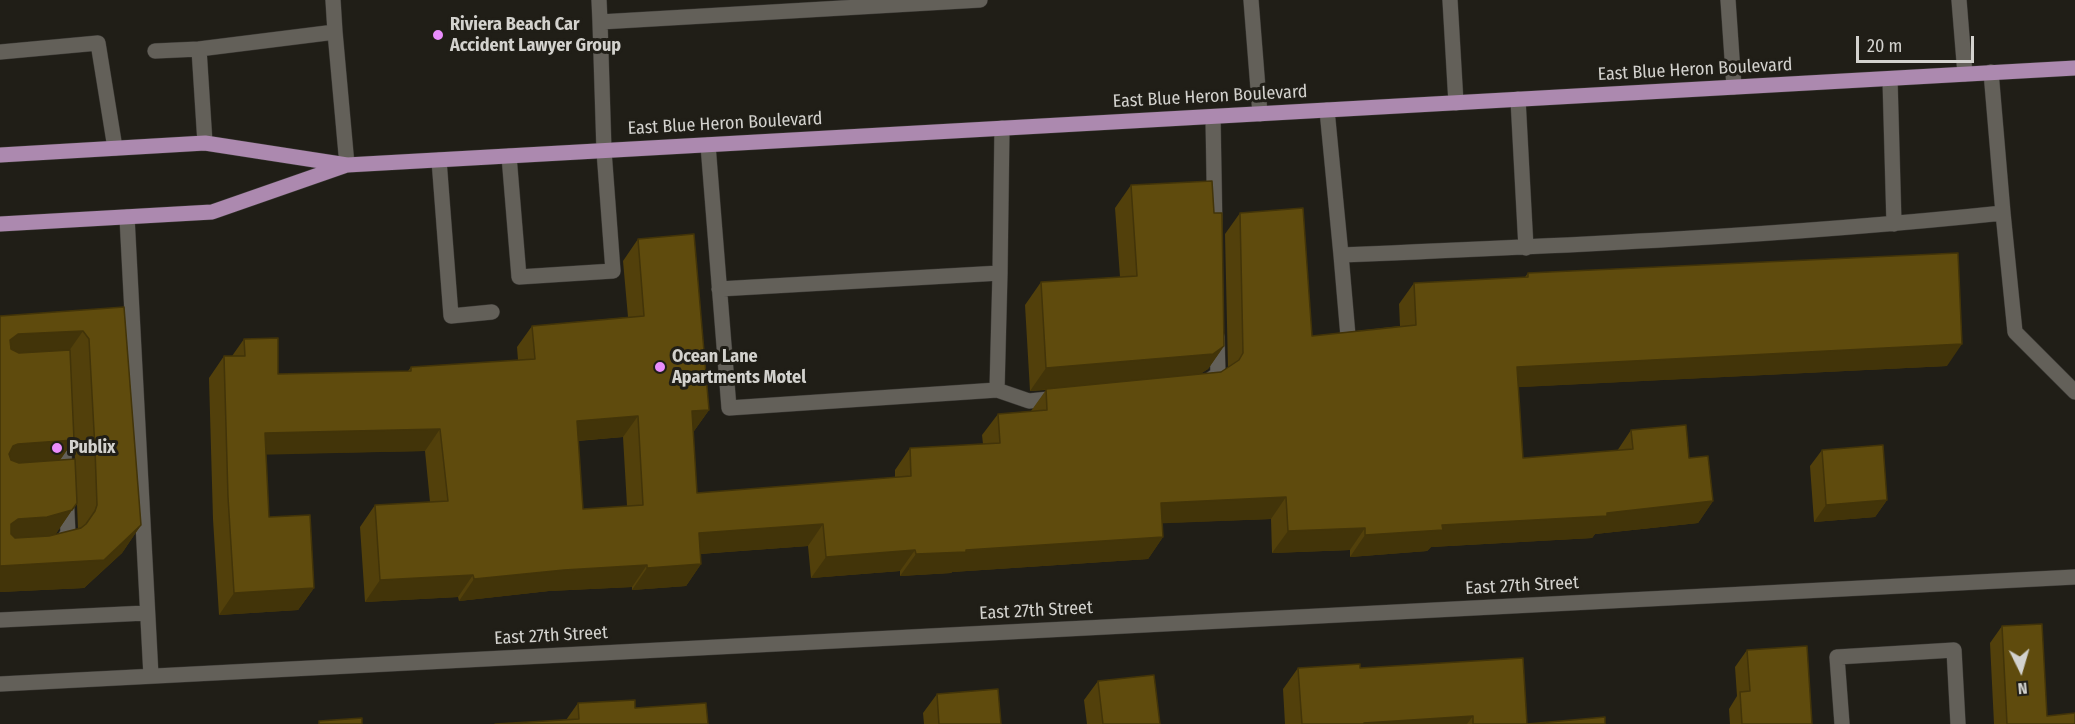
<!DOCTYPE html>
<html>
<head>
<meta charset="utf-8">
<style>
	body { margin:0 }
	#map { position:relative; width:2075px; height:724px; overflow:hidden; background:#201e17; font-family:"Fira Sans Condensed",sans-serif }
	canvas { display:block }
	.north { position:absolute; left:1991px; top:640px; width:60px; height:60px; -webkit-text-stroke:4px #201e17; paint-order:stroke; rotate:175deg; font-size:16px; font-weight:700; line-height:24px; text-align:center; color:#d3d2ce }
	.north::after { content:''; display:block; margin:auto; width:21px; height:27px; background:#d3d2ce; clip-path:polygon(50% 0,100% 100%,50% 72%,0 100%) }
	.scale { position:absolute; left:1856px; top:36px; width:118px; height:27px; box-sizing:border-box; border:3px solid #d3d2ce; border-top:0; padding-left:8px; font-size:18px; line-height:21px; white-space:nowrap; color:#d3d2ce; -webkit-text-stroke:4px #201e17; paint-order:stroke }
</style>
</head>
<body>
<div id="map">
<canvas width="2075" height="724"></canvas>
<div class="north">N</div>
<div class="scale">20 m</div>
</div>
<script>
const ctx = document.querySelector('canvas').getContext('2d');
ctx.lineJoin = 'round';
function stroke(path, color, width, dash) {
  ctx.strokeStyle = color;
  ctx.lineWidth = width;
  ctx.lineCap = dash ? 'butt' : 'round';
  ctx.setLineDash(dash || []);
  ctx.stroke(path);
}
function fillPath(path, color) {
  ctx.fillStyle = color;
  ctx.fill(path, 'evenodd');
}
function drawText(font, color, halo, rows, align = 'center') {
  ctx.font = font + ' "Fira Sans Condensed",sans-serif';
  ctx.lineWidth = 6;
  ctx.setLineDash([]);
  ctx.textBaseline = 'middle';
  ctx.strokeStyle = halo;
  ctx.fillStyle = color;
  for (const [text, x, y, turn = 0] of rows) {
    ctx.save();
    ctx.translate(x, y);
    ctx.rotate((+turn || 0) * Math.PI / 180);
    ctx.textAlign = isNaN(turn) ? turn : align;
    if (halo) ctx.strokeText(text, 0, 0);
    ctx.fillText(text, 0, 0);
    ctx.restore();
  }
}
const minor = new Path2D(`
	M 333,0 L 335,32
	M 599,0 L 600,22
	M 1251,0 L 1260,114
	M 1450,0 L 1456,103
	M 1728,0 L 1734,87
	M 1959,0 L 1965,74
	M 155,51 L 199,49
	M 0,52 L 98,43 L 115,148
	M 1991,72 L 2003,213
	M 1890,79 L 1894,224
	M 1518,99 L 1526,248
	M 1327,110 L 1341,255 C 1562,246 1783,236 2003,213 L 2015,332 L 2075,392
	M 1213,117 L 1215,232
	M 205,143 L 199,49 L 335,32 L 347,165
	M 708,145 L 729,408 L 997,390 L 1000,273 L 719,289
	M 509,156 L 519,277 L 613,271 L 604,151 L 600,22 L 980,0
	M 439,160 L 451,316 L 492,312
	M 127,217 L 151,676
	M 1341,255 L 1348,336
	M 1000,273 L 1002,128
	M 1204,384 L 1218,374 L 1217,337
	M 997,390 L 1029,401 L 1059,398
	M 59,546 L 68,533 L 63,433
	M 0,620 L 146,613
	M 0,684 L 2075,577
	M 1842,724 L 1837,657 L 1954,650 L 1958,724`);
const major = new Path2D(`
	M 0,155 L 205,143 L 347,165 L 2075,68
	M 0,224 L 212,212 L 344,166`);
stroke(minor, '#3a3834', 16);
stroke(major, '#3a3834', 16);
stroke(minor, '#636059', 15);
stroke(major, '#ac89af', 15);
fillPath(new Path2D(`
	M 1131,185 L 1214,213 L 1224,346 L 1208,369 L 1200,374 L 1221,372 L 1228,368 L 1225,234 L 1240,213 L 1312,336 L 1400,326 L 1399,304 L 1414,283 L 1525,277 L 1528,273 L 1947,366 L 1518,387 L 1523,458 L 1617,451 L 1631,430 L 1689,458 L 1713,501 L 1698,523 L 1595,534 L 1592,538 L 1431,547 L 1427,551 L 1350,557 L 1350,550 L 1272,553 L 1271,519 L 1162,523 L 1163,537 L 1148,559 L 952,572 L 951,573 L 900,576 L 900,571 L 811,578 L 808,546 L 700,554 L 701,564 L 686,586 L 632,590 L 632,587 L 549,591 L 459,601 L 458,597 L 365,602 L 360,527 L 375,505 L 430,502 L 425,451 L 266,454 L 269,517 L 314,588 L 298,610 L 219,615 L 213,519 L 209,378 L 224,356 L 232,356 L 244,339 L 278,374 L 408,371 L 411,367 L 518,360 L 517,347 L 532,326 L 628,317 L 623,261 L 638,239 L 709,410 L 694,431 L 693,431 L 697,493 L 895,478 L 895,470 L 910,448 L 983,444 L 982,435 L 998,414 L 1031,411 L 1046,390 L 1030,391 L 1025,305 L 1041,282 L 1120,277 L 1115,208 ZM 623,437 L 627,506 L 583,509 L 578,441 Z
	M 124,307 L 141,525 L 122,553 L 84,588 L 0,592 L 0,316 ZM 74,440 L 75,459 L 60,460 ZM 77,504 L 78,529 L 55,535 L 72,510 Z
	M 1822,450 L 1887,500 L 1875,517 L 1814,522 L 1810,466 Z
	M 2002,626 L 2047,716 L 2075,724 L 1994,724 L 1990,643 Z
	M 1747,650 L 1812,724 L 1730,724 L 1729,709 L 1737,696 L 1735,667 Z
	M 1298,668 L 1360,668 L 1527,724 L 1605,724 L 1285,724 L 1283,689 Z
	M 1098,681 L 1160,724 L 1087,724 L 1084,700 Z
	M 937,694 L 1001,724 L 924,724 L 923,713 Z
	M 578,703 L 635,708 L 708,724 L 566,720 Z`), '#52400b');
fillPath(new Path2D(`
	M 83,331 L 64,358 L 0,361 L 10,340 L 18,334 Z
	M 1962,344 L 1947,366 L 1502,388 L 1517,367 Z
	M 1224,346 L 1208,369 L 1197,376 L 1030,391 L 1046,368 Z
	M 709,410 L 694,431 L 676,433 L 692,411 Z
	M 638,416 L 623,437 L 562,442 L 577,421 Z
	M 440,429 L 425,451 L 250,455 L 265,433 Z
	M 74,440 L 55,467 L 0,471 L 13,446 L 18,444 Z
	M 1286,497 L 1271,519 L 1146,524 L 1161,503 Z
	M 1887,500 L 1875,517 L 1814,522 L 1826,505 Z
	M 1713,501 L 1698,523 L 1595,534 L 1592,538 L 1431,547 L 1427,551 L 1350,557 L 1365,535 L 1442,525 L 1607,513 Z
	M 72,510 L 53,538 L 0,546 L 11,524 L 18,519 Z
	M 823,524 L 808,546 L 684,555 L 699,533 Z
	M 141,525 L 122,553 L 84,588 L 0,592 L 0,566 Z
	M 1365,528 L 1350,550 L 1272,553 L 1288,531 Z
	M 1163,537 L 1148,559 L 952,572 L 951,573 L 900,576 L 916,554 Z
	M 915,550 L 900,571 L 811,578 L 826,557 Z
	M 701,564 L 686,586 L 632,590 L 647,568 Z
	M 647,565 L 632,587 L 549,591 L 459,601 L 474,579 L 564,570 Z
	M 473,575 L 458,597 L 365,602 L 380,580 Z
	M 314,588 L 298,610 L 219,615 L 234,593 Z
	M 1473,716 L 1467,724 L 1363,724 L 1364,723 Z`), '#423409');
const building = new Path2D(`
	M 1212,181 L 1214,213 L 1222,213 L 1224,346 L 1213,354 L 1046,368 L 1041,282 L 1137,276 L 1131,185 Z
	M 1303,208 L 1312,336 L 1416,325 L 1414,283 L 1528,277 L 1528,273 L 1958,253 L 1962,344 L 1517,367 L 1523,458 L 1633,449 L 1631,430 L 1686,425 L 1689,458 L 1708,456 L 1713,501 L 1607,513 L 1607,516 L 1442,525 L 1443,530 L 1365,535 L 1365,528 L 1288,531 L 1286,497 L 1161,503 L 1163,537 L 966,550 L 966,552 L 916,554 L 915,550 L 826,557 L 823,524 L 699,533 L 701,564 L 647,568 L 647,565 L 564,570 L 474,579 L 473,575 L 380,580 L 375,505 L 448,501 L 440,429 L 265,433 L 269,517 L 310,515 L 314,588 L 234,593 L 228,497 L 224,356 L 245,356 L 244,339 L 278,338 L 278,374 L 411,371 L 411,367 L 535,359 L 532,326 L 644,316 L 638,239 L 694,234 L 709,410 L 692,411 L 697,493 L 911,476 L 910,448 L 1000,443 L 998,414 L 1047,410 L 1046,389 L 1221,372 L 1239,360 L 1243,353 L 1240,213 ZM 638,416 L 643,505 L 583,509 L 577,421 Z
	M 124,307 L 141,525 L 104,560 L 0,566 L 0,316 ZM 83,331 L 89,339 L 95,449 L 97,505 L 95,511 L 86,524 L 81,528 L 49,536 L 15,538 L 11,534 L 11,524 L 18,519 L 47,517 L 72,510 L 77,503 L 75,459 L 19,463 L 11,460 L 9,454 L 13,446 L 18,444 L 74,440 L 70,350 L 19,353 L 11,349 L 10,340 L 18,334 Z
	M 1883,445 L 1887,500 L 1826,505 L 1822,450 Z
	M 2042,624 L 2047,716 L 2075,713 L 2075,724 L 2007,724 L 2002,626 Z
	M 1807,646 L 1812,724 L 1742,724 L 1740,692 L 1750,691 L 1747,650 Z
	M 1523,658 L 1527,724 L 1605,717 L 1605,724 L 1473,724 L 1473,716 L 1364,723 L 1364,724 L 1302,724 L 1298,668 L 1360,664 L 1360,668 Z
	M 1154,675 L 1160,724 L 1103,724 L 1098,681 Z
	M 998,689 L 1001,724 L 939,724 L 937,694 Z
	M 635,700 L 635,708 L 706,703 L 708,724 L 495,724 L 579,719 L 578,703 Z
	M 362,718 L 362,724 L 319,724 L 319,721 Z`);
fillPath(building, '#5f4b0d');
stroke(building, '#423409', 1.5);
for (const [x, y, r, color] of [
	[438,35,6,"#ea8dfd"],
	[660,367,6,"#ea8dfd"],
	[57,448,6,"#ea8dfd"]
]) {
  const dot = new Path2D();
  dot.arc(x, y, r, 0, 2 * Math.PI);
  ctx.fillStyle = color;
  ctx.fill(dot);
  stroke(dot, '#201e17', 2);
}
drawText('bold 18px', '#d3d2ce', '#201e17', [
	["Riviera Beach Car",450,25],
	["Accident Lawyer Group",450,46],
	["Ocean Lane",672,357],
	["Apartments Motel",672,378],
	["Publix",69,448]
], 'left');
drawText('18px', '#d3d2ce', '#201e17', [
	["East Blue Heron Boulevard",1695,70,-3],
	["East Blue Heron Boulevard",1210,97,-3],
	["East Blue Heron Boulevard",725,124,-3],
	["East 27th Street",1522,586,-3],
	["East 27th Street",1036,611,-3],
	["East 27th Street",551,636,-3]
]);
</script>
</body>
</html>
